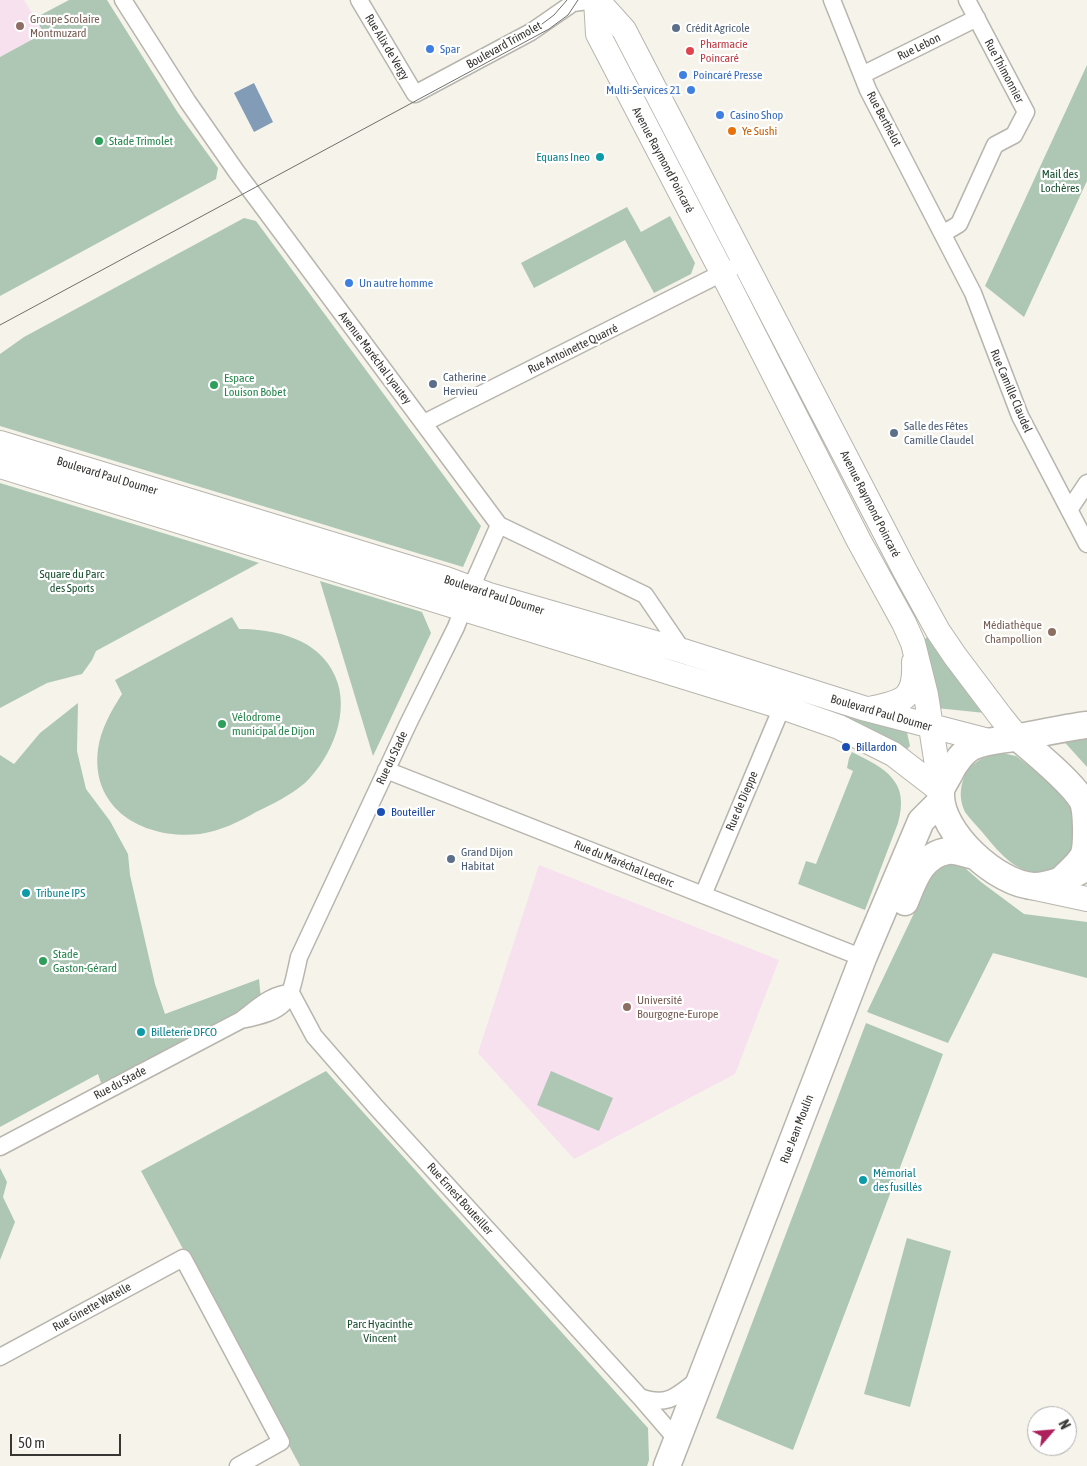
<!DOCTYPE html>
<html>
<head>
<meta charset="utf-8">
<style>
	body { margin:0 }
	#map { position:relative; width:1087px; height:1466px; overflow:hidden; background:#f5f3ea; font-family:"Asap Condensed",sans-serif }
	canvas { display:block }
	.north { position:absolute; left:1027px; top:1406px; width:50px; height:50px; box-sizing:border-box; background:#fff; border:1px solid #afafad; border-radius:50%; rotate:63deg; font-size:14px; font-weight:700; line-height:20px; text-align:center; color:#373633 }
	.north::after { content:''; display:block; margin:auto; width:18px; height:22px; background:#ad205c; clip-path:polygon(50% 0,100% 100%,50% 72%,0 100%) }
	.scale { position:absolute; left:10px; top:1434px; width:111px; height:22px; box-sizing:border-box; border:2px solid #373633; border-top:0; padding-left:6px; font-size:15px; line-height:18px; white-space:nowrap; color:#373633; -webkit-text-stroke:4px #fff; paint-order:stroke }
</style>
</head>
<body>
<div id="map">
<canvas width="1087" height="1466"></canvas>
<div class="north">N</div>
<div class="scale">50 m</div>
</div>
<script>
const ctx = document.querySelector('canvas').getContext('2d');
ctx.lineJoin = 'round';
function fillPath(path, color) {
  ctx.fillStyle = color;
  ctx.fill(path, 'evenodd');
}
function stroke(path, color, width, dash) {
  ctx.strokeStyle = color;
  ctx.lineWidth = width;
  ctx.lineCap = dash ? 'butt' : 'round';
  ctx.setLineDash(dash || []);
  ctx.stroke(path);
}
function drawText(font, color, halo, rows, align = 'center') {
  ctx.font = font + ' "Asap Condensed",sans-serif';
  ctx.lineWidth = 4.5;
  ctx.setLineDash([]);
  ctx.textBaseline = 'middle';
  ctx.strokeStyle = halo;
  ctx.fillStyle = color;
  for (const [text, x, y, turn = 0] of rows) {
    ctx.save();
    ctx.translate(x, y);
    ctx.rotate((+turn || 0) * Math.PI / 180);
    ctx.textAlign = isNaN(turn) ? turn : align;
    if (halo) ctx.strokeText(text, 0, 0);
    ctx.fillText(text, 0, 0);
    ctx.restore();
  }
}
fillPath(new Path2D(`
	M 0,0 L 24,0 L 44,33 L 0,57 Z
	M 539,865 L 779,960 L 735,1074 L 574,1159 L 478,1053 Z`), '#f7e1ef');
fillPath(new Path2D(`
	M 69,0 L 107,0 L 178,113 L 218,168 L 216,179 L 0,296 L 0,57 L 44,33 L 35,18 Z
	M 1087,65 L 1087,181 L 1024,317 L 985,286 Z
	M 627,207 L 641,232 L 670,216 L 695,263 L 691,274 L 654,293 L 625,240 L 534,288 L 521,263 Z
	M 244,218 L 256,221 L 481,526 L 463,567 L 0,426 L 0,354 L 24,337 Z
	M 0,483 L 228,553 L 259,563 L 96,651 L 92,660 L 82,674 L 47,683 L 0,708 Z
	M 320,581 L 422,612 L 431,633 L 373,756 Z
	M 232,617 L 239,629 C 276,629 319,639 335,676 C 351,711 332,757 305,783 C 291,795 273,804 256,812 C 239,822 220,831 200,834 C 146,840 90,811 98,749 C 101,729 111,711 122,694 L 115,680 Z
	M 932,632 L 985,713 L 936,708 L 921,643 Z
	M 798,695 L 906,728 L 910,746 L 907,749 L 904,748 L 867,727 L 796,701 Z
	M 78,703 L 77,751 L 86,789 L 110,821 L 128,854 L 130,875 L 155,984 L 165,1014 L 259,979 L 261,999 C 209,1030 157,1058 101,1083 L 98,1074 L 0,1127 L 0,755 L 14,764 L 40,733 Z
	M 1087,731 L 1087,767 L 1059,736 Z
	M 852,752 C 886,769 910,781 898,823 L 865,910 L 798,884 L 806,861 L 816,864 L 853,771 L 847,768 L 849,758 Z
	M 1002,753 L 1016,756 L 1050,782 L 1073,811 L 1080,846 C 1068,858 1058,873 1040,873 C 1016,874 997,850 983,833 C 977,826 970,819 965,812 C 962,806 960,797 961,790 C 964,765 979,757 1002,753 Z
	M 957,861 L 981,882 L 1024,914 L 1087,922 L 1087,978 L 993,953 L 948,1043 L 867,1012 L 934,871 Z
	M 866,1023 L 943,1054 L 793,1450 L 716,1418 Z
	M 326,1071 L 648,1428 L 649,1460 L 647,1466 L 300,1466 L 141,1171 Z
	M 551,1071 L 613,1098 L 599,1131 L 537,1105 Z
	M 0,1168 L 7,1182 L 3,1197 L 15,1222 L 0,1260 Z
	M 907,1238 L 951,1251 L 910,1407 L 864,1394 Z`), '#aec7b5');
fillPath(new Path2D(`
	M 254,83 L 273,122 L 254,132 L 234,93 Z`), '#829bb7');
const minor = new Path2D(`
	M 123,0 L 188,102 L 236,171 L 499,525 L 645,595 L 683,651
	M 359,0 L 415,94 L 531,32 L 573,3 L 595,0
	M 832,0 L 868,90 L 973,293 L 1020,416 L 1087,544
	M 862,75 L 977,18
	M 944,233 L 959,224 L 995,145 L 1014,135 L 1026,112 L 967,0
	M 424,423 L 732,268
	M 1069,510 L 1087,483
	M 386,770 L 863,958
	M 703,895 L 782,707
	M 291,993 L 314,1036 L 375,1106 L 640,1397 L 677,1440
	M 241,1020 C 290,1010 289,1003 299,957 L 408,724 L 456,627 L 471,588 L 499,525
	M 0,1147 L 241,1020 C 256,1009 272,993 291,993
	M 0,1357 L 183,1258 L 281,1442 L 238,1466
	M 640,1397 C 667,1407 677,1396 696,1381`);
const secondary = new Path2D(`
	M 596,0 L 598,34 L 723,274 L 859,541 L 904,623 L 913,643 L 926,695 L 941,791
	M 597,0 L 624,30 L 905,571 L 938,631 L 955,656 L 1001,717 L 1018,738
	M 0,443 L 446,579 L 489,595 L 683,651 L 866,709 L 989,741
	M 0,466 L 782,707 L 839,727 L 893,754 L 941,791
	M 869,709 C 901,702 916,701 914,662
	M 1031,887 L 1087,899`);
const primary = new Path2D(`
	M 1087,725 C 1064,728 1042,733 1020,737 C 1004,740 987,740 972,747 C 963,752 954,764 950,773 C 947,779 941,787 941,793 C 939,832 998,885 1034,886 C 1052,886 1072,876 1087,867
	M 1018,738 C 1036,753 1070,781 1082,800 C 1087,810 1087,843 1084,854 C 1080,863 1071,870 1064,877
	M 905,902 C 913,882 922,854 948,851 C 956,850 966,854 974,856
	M 667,1466 L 863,958 L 921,821 L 941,801`);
stroke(minor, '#b7b5ad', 19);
stroke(secondary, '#b7b5ad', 26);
stroke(primary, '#b7b5ad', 29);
stroke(minor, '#fff', 16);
stroke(secondary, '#fff', 24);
stroke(primary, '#fff', 26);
stroke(new Path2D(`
	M 534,30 L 554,15 L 567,0
	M 0,325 L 549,29 L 568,15 L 578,0`), '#706f6a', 1);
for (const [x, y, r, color] of [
	[20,26,5,"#8d6e63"],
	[676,28,5,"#5c6f8a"],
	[430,49,5,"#3f7fe0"],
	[690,51,5,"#e0444e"],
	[683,75,5,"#3f7fe0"],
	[691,90,5,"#3f7fe0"],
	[720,115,5,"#3f7fe0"],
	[732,131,5,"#e8710a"],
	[99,141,5,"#2e9e5b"],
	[600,157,5,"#0f9aa8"],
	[349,283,5,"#3f7fe0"],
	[433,384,5,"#5c6f8a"],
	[214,385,5,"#2e9e5b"],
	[894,433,5,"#5c6f8a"],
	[1052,632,5,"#8d6e63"],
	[222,724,5,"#2e9e5b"],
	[846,747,5,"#1a4fb4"],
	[381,812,5,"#1a4fb4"],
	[451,859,5,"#5c6f8a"],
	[26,893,5,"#0f9aa8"],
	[43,961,5,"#2e9e5b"],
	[627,1007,5,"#8d6e63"],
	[141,1032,5,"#0f9aa8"],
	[863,1180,5,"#0f9aa8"]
]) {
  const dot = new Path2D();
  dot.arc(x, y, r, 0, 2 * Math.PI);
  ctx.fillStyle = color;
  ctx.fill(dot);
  stroke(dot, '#fff', 2);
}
drawText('12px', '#785e54', '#fff', [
	["Groupe Scolaire",30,19],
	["Montmuzard",30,33],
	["Médiathèque",1042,625,"right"],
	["Champollion",1042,639,"right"],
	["Université",637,1000],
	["Bourgogne-Europe",637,1014]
], 'left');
drawText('12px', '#4e5e75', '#fff', [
	["Crédit Agricole",686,28],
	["Catherine",443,377],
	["Hervieu",443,391],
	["Salle des Fêtes",904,426],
	["Camille Claudel",904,440],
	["Grand Dijon",461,852],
	["Habitat",461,866]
], 'left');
drawText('12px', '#be3a42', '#fff', [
	["Pharmacie",700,44],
	["Poincaré",700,58]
], 'left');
drawText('12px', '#373633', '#fff', [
	["Boulevard Trimolet",504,45,-29],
	["Rue Alix de Vergy",387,47,59],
	["Rue Lebon",919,47,-26],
	["Rue Thimonnier",1004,71,62],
	["Rue Berthelot",884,119,62],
	["Avenue Raymond Poincaré",663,160,62],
	["Rue Antoinette Quarré",573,349,-26],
	["Avenue Maréchal Lyautey",375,358,53],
	["Rue Camille Claudel",1011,391,67],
	["Boulevard Paul Doumer",107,476,17],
	["Avenue Raymond Poincaré",870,504,63],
	["Boulevard Paul Doumer",494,595,18],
	["Boulevard Paul Doumer",881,713,16],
	["Rue du Stade",392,758,-65],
	["Rue de Dieppe",742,801,-67],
	["Rue du Maréchal Leclerc",624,864,22],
	["Rue du Stade",120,1083,-28],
	["Rue Jean Moulin",797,1129,-69],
	["Rue Ernest Bouteiller",460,1199,48],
	["Rue Ginette Watelle",92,1307,-29]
]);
drawText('12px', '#366cbe', '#fff', [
	["Spar",440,49],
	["Poincaré Presse",693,75],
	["Multi-Services 21",681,90,"right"],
	["Casino Shop",730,115],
	["Un autre homme",359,283]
], 'left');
drawText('12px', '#c56008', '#fff', [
	["Ye Sushi",742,131]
], 'left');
drawText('12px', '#27864d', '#fff', [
	["Stade Trimolet",109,141],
	["Espace",224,378],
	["Louison Bobet",224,392],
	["Vélodrome",232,717],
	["municipal de Dijon",232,731],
	["Stade",53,954],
	["Gaston-Gérard",53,968]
], 'left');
drawText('12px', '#0d838f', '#fff', [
	["Equans Ineo",590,157,"right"],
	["Tribune IPS",36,893],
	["Billeterie DFCO",151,1032],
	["Mémorial",873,1173],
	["des fusillés",873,1187]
], 'left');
drawText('12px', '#195030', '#fff', [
	["Mail des",1060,174],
	["Lochères",1060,188],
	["Square du Parc",72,574],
	["des Sports",72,588],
	["Parc Hyacinthe",380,1324],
	["Vincent",380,1338]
]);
drawText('12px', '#164399', '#fff', [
	["Billardon",856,747],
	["Bouteiller",391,812]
], 'left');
</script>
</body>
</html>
